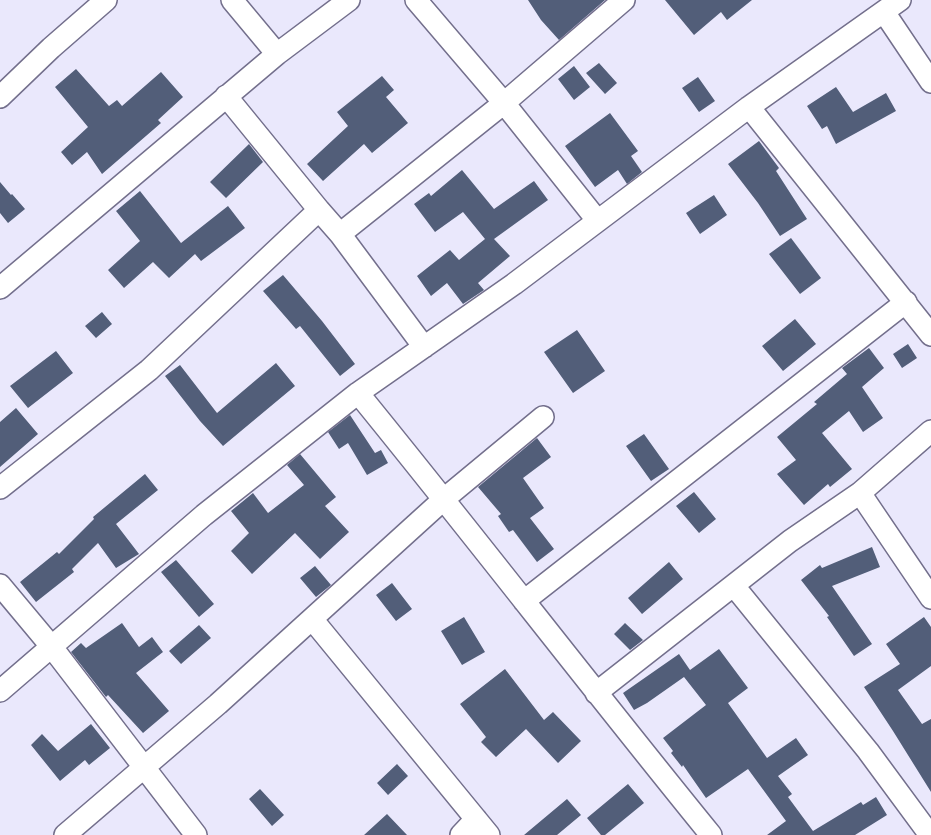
<!DOCTYPE html>
<html>
<head>
<meta charset="utf-8">
<style>
	body { margin:0 }
	canvas { display:block; background:#eae8fc }
</style>
</head>
<body>
<canvas width="931" height="835"></canvas>
<script>
const ctx = document.querySelector('canvas').getContext('2d');
ctx.lineJoin = 'round';
function fillPath(path, color) {
  ctx.fillStyle = color;
  ctx.fill(path, 'evenodd');
}
function stroke(path, color, width, dash) {
  ctx.strokeStyle = color;
  ctx.lineWidth = width;
  ctx.lineCap = dash ? 'butt' : 'round';
  ctx.setLineDash(dash || []);
  ctx.stroke(path);
}
fillPath(new Path2D(`
	M 528,0 L 605,0 L 559,40 L 541,20 Z
	M 665,0 L 752,0 L 727,20 L 721,12 L 694,35 Z
	M 599,63 L 617,83 L 605,94 L 586,73 Z
	M 574,66 L 590,87 L 574,100 L 558,79 Z
	M 76,69 L 109,106 L 117,100 L 122,106 L 161,72 L 183,97 L 158,120 L 161,123 L 102,174 L 87,152 L 72,165 L 61,152 L 88,127 L 55,87 Z
	M 382,76 L 394,90 L 386,97 L 408,123 L 372,153 L 364,144 L 323,181 L 307,164 L 348,126 L 337,112 Z
	M 698,77 L 715,101 L 699,112 L 682,88 Z
	M 836,87 L 853,112 L 886,93 L 896,111 L 836,144 L 827,126 L 822,129 L 807,106 Z
	M 610,113 L 638,151 L 631,156 L 642,172 L 627,184 L 618,170 L 595,187 L 565,146 Z
	M 759,141 L 779,168 L 776,171 L 807,219 L 780,236 L 758,203 L 728,164 Z
	M 249,144 L 263,162 L 226,198 L 210,182 Z
	M 462,170 L 494,209 L 534,181 L 548,200 L 494,239 L 510,256 L 478,283 L 484,290 L 463,304 L 447,283 L 431,296 L 417,276 L 450,250 L 459,260 L 485,239 L 463,212 L 435,232 L 414,204 L 429,193 L 431,196 Z
	M 0,182 L 11,195 L 12,194 L 25,209 L 8,223 L 0,213 Z
	M 140,191 L 181,243 L 228,206 L 245,228 L 201,261 L 195,254 L 169,278 L 153,262 L 124,288 L 108,270 L 140,241 L 116,211 Z
	M 714,195 L 727,215 L 700,234 L 686,213 Z
	M 791,238 L 821,278 L 800,294 L 769,254 Z
	M 283,275 L 322,321 L 355,364 L 340,376 L 300,326 L 296,329 L 263,291 Z
	M 102,312 L 112,324 L 96,338 L 85,326 Z
	M 795,319 L 816,344 L 783,371 L 762,346 Z
	M 577,330 L 605,371 L 573,393 L 544,352 Z
	M 908,344 L 917,358 L 902,368 L 893,354 Z
	M 869,348 L 884,368 L 862,387 L 883,418 L 863,432 L 849,411 L 822,433 L 852,469 L 830,487 L 828,484 L 804,505 L 777,474 L 796,460 L 777,437 L 817,404 L 814,402 L 847,374 L 842,368 Z
	M 56,351 L 73,373 L 28,408 L 10,386 Z
	M 276,363 L 295,386 L 223,446 L 200,421 L 165,376 L 180,365 L 217,413 Z
	M 16,408 L 38,434 L 0,467 L 0,422 Z
	M 350,415 L 375,453 L 381,450 L 388,463 L 367,475 L 348,443 L 339,449 L 328,432 Z
	M 644,434 L 669,469 L 651,481 L 626,446 Z
	M 537,438 L 551,457 L 523,478 L 544,508 L 530,518 L 554,549 L 537,562 L 513,530 L 509,532 L 498,516 L 501,514 L 478,487 Z
	M 300,454 L 336,497 L 325,506 L 349,532 L 320,559 L 295,533 L 252,574 L 231,551 L 249,533 L 231,511 L 253,493 L 268,513 L 304,485 L 287,465 Z
	M 145,474 L 158,490 L 116,524 L 139,554 L 116,568 L 98,543 L 72,569 L 74,572 L 36,602 L 20,582 L 57,552 L 59,554 L 94,519 L 93,517 Z
	M 694,492 L 716,519 L 699,533 L 676,506 Z
	M 872,547 L 880,567 L 832,586 L 872,644 L 854,656 L 827,617 L 829,616 L 801,580 L 820,565 L 822,568 Z
	M 176,560 L 214,604 L 199,617 L 161,572 Z
	M 669,562 L 683,579 L 642,614 L 628,598 Z
	M 315,566 L 331,585 L 316,597 L 300,578 Z
	M 392,583 L 412,609 L 396,621 L 376,595 Z
	M 464,617 L 485,652 L 462,665 L 441,631 Z
	M 924,617 L 931,627 L 931,666 L 898,690 L 922,724 L 931,719 L 931,792 L 893,731 L 864,687 L 900,664 L 886,644 Z
	M 122,623 L 139,647 L 152,637 L 163,652 L 136,673 L 169,711 L 143,733 L 108,695 L 106,697 L 71,652 L 81,643 L 86,648 Z
	M 625,623 L 643,640 L 630,650 L 614,634 Z
	M 199,625 L 211,638 L 181,664 L 169,651 Z
	M 719,649 L 748,688 L 728,703 L 767,758 L 796,738 L 808,755 L 778,776 L 792,794 L 788,797 L 813,831 L 861,802 L 863,805 L 876,797 L 887,815 L 855,835 L 767,835 L 786,821 L 748,769 L 706,798 L 683,765 L 682,767 L 671,753 L 673,751 L 663,738 L 706,705 L 684,677 L 647,703 L 634,710 L 623,693 L 679,654 L 690,670 Z
	M 505,669 L 544,720 L 553,712 L 581,741 L 558,763 L 526,729 L 496,757 L 481,742 L 486,737 L 460,704 Z
	M 91,724 L 110,748 L 89,765 L 85,760 L 60,781 L 31,745 L 42,734 L 58,751 Z
	M 397,764 L 408,776 L 388,795 L 377,783 Z
	M 628,784 L 644,803 L 605,835 L 601,835 L 587,818 Z
	M 260,789 L 284,815 L 272,826 L 249,799 Z
	M 567,799 L 581,815 L 557,835 L 524,835 Z
	M 387,814 L 407,835 L 364,835 Z`), '#525e79');
const minor = new Path2D(`
	M 232,0 L 277,54
	M 416,0 L 504,103 L 597,220
	M 884,12 L 931,82
	M 226,96 L 319,210 L 340,234 L 424,347
	M 0,97 L 51,48 L 106,0
	M 749,107 L 931,335
	M 340,234 L 504,103 L 624,0
	M 0,288 L 277,54 L 349,0
	M 358,393 C 477,539 592,689 711,835
	M 0,488 L 149,370 L 319,210
	M 860,493 L 931,598
	M 0,585 L 51,646 L 196,835
	M 734,586 L 868,751 L 930,835
	M 524,601 L 906,302
	M 312,619 L 489,835
	M 0,691 L 204,515 L 358,393 L 514,284 L 749,107 L 900,0
	M 596,693 L 790,541 L 860,493 L 931,431
	M 65,835 L 218,704 L 444,499 L 543,417
	M 461,835 L 476,819`);
stroke(minor, '#736f8c', 24);
stroke(minor, '#fff', 21);
</script>
</body>
</html>
